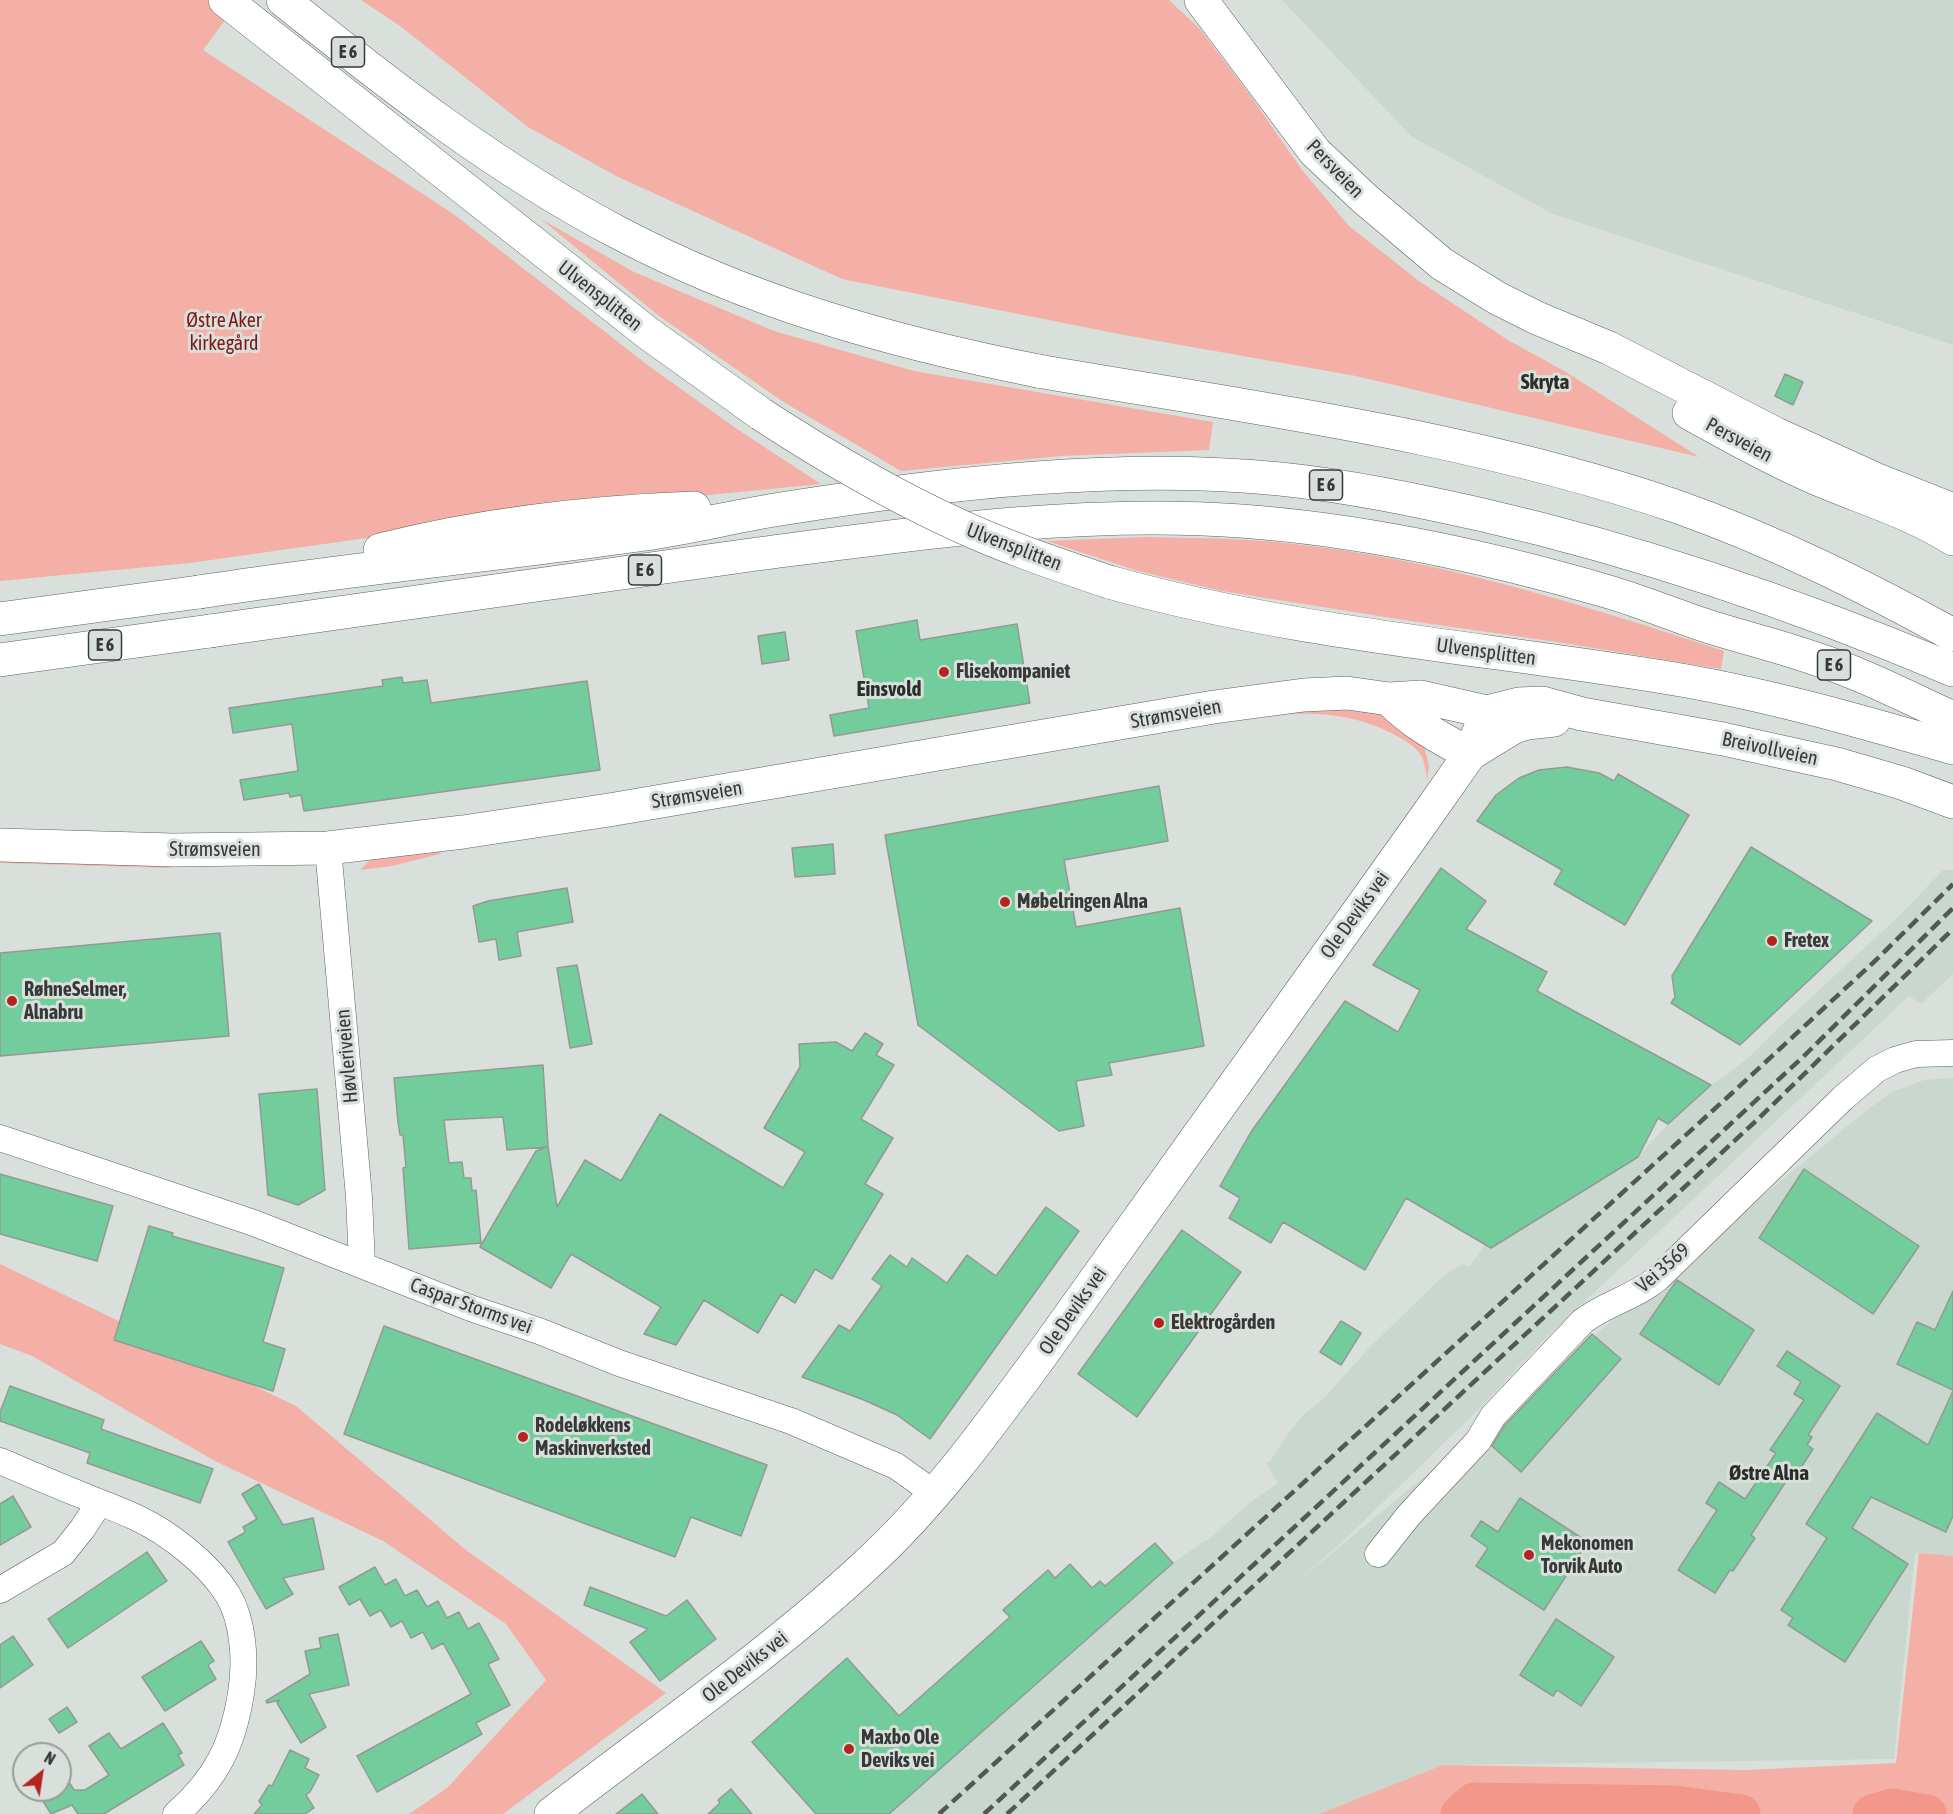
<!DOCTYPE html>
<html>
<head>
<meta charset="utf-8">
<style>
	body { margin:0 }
	#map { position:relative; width:1953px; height:1814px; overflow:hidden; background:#d9e0dc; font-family:"Asap Condensed",sans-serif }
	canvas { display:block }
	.north { position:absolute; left:12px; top:1742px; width:60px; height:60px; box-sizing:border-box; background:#d9e0dc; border:2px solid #989d9a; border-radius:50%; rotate:30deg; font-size:16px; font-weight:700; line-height:24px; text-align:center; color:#373938 }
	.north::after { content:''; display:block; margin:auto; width:21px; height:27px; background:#b4251f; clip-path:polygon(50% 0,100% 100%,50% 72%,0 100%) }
</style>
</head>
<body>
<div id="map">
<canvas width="1953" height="1814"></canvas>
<div class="north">N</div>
</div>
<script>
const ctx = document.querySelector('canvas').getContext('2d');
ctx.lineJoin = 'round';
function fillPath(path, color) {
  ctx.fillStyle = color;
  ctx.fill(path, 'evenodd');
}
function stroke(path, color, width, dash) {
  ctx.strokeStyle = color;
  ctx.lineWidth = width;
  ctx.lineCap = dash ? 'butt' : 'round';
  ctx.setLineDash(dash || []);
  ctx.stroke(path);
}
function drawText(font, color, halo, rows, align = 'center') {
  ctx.font = font + ' "Asap Condensed",sans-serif';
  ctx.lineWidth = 6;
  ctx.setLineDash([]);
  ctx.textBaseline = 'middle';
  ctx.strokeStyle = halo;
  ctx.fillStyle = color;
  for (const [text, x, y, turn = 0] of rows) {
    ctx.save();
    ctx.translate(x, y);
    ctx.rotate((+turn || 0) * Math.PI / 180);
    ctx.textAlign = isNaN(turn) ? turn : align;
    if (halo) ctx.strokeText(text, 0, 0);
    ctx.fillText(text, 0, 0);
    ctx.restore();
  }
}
fillPath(new Path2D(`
	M 1282,0 L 1953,0 L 1953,345 L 1553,214 L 1411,136 Z
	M 1943,870 L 1953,870 L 1953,974 L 1921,1004 L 1909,996 L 1545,1339 L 1475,1413 L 1340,1544 L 1291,1587 L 1863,1113 L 1892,1092 L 1924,1080 L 1953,1078 L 1953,1556 L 1915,1553 L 1894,1759 L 1443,1765 L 1319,1814 L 889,1814 L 1173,1563 L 1206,1540 L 1207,1541 L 1248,1504 L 1278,1483 L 1266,1463 L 1271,1460 L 1287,1435 L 1304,1414 L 1322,1400 L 1371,1346 L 1444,1275 L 1463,1264 L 1469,1267 L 1485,1245 L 1491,1248 L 1638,1157 L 1668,1124 L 1711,1085 L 1728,1074 L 1749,1057 L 1776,1030 L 1901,914 Z`), '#c9d7ce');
fillPath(new Path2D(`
	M 0,0 L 248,0 L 228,16 L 203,50 L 452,213 L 649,366 L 737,429 L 821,484 L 668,499 L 508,518 L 190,563 L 0,581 Z
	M 361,0 L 1169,0 L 1200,29 L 1250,95 L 1302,170 L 1349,226 L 1419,281 L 1508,340 L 1566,372 L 1699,457 L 1356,376 L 1124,335 L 842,279 L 616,176 L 528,127 L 400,26 Z
	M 541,219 L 634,272 L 774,331 L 914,371 L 1213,422 L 1209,450 L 1062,456 L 901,471 L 782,401 L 659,316 Z
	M 1144,537 C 1191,538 1239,538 1285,543 C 1435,558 1581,604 1724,651 L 1721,669 L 1564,643 L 1404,620 L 1222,591 L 1138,571 L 1047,541 Z
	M 1327,705 L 1382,712 L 1423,741 L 1429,766 L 1427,780 C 1426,772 1425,764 1422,757 C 1416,746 1404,740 1393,734 C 1333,702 1267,715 1203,726 L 1200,725 Z
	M 441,846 L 442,851 L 440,854 L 392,866 L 360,870 L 373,857 Z
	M 0,857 L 171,861 L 172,868 L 0,863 Z
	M 0,1264 L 296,1406 L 466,1550 L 666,1693 L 503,1814 L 409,1814 L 447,1788 L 546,1680 L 506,1624 L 383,1541 L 215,1461 L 32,1356 L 0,1344 Z
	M 1919,1553 L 1953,1556 L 1953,1814 L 1319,1814 L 1443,1765 L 1746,1770 L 1896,1763 Z`), '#f4b0a6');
stroke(new Path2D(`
	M 1460,1814 L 1474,1802 L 1676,1805 L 1741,1814
	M 1872,1814 L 1892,1808 L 1927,1814`), '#f2978a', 39);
const building = new Path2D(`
	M 1785,374 L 1803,382 L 1793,405 L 1775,396 Z
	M 917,620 L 920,640 L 1017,624 L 1030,703 L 834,736 L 830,715 L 869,708 L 856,631 Z
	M 785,632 L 789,660 L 762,664 L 758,636 Z
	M 402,677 L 403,683 L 427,680 L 431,703 L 587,681 L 600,770 L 304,811 L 301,795 L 290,797 L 289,793 L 244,800 L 240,780 L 298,771 L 292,724 L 233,733 L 229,708 L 383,686 L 382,680 Z
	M 1567,767 L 1599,773 L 1614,781 L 1618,774 L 1689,815 L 1625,925 L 1554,884 L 1562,870 L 1477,821 L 1496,795 L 1519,778 L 1539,770 Z
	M 1159,786 L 1168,841 L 1064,860 L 1076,927 L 1180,908 L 1204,1046 L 1109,1063 L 1112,1075 L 1076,1081 L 1084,1126 L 1059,1131 L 918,1025 L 885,835 Z
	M 833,844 L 835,874 L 795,877 L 792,848 Z
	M 1751,847 L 1872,921 L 1740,1045 L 1671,1003 L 1675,997 L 1672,976 Z
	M 1441,868 L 1486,901 L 1466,929 L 1547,972 L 1537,991 L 1711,1085 L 1668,1124 L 1658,1118 L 1638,1157 L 1491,1248 L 1406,1198 L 1365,1270 L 1283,1222 L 1271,1243 L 1229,1218 L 1240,1198 L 1220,1186 L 1251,1132 L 1345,1001 L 1398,1032 L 1420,990 L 1373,965 Z
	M 567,888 L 573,922 L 517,932 L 521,956 L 499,960 L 496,939 L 479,942 L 473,906 L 488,901 Z
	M 220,933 L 229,1036 L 0,1056 L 0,953 Z
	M 577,965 L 592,1044 L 570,1048 L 557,968 Z
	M 865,1033 L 883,1044 L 876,1055 L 894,1065 L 861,1119 L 893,1138 L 865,1184 L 883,1194 L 832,1279 L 815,1269 L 795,1303 L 781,1294 L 758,1333 L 704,1300 L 676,1345 L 644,1334 L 661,1307 L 571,1254 L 551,1288 L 480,1247 L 536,1151 L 547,1147 L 507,1150 L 503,1117 L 444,1120 L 449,1163 L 462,1162 L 464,1178 L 471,1178 L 472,1191 L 476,1190 L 481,1243 L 409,1249 L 403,1168 L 406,1167 L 403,1135 L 400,1135 L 398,1122 L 394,1078 L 543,1065 L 548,1146 L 557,1207 L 585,1160 L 621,1181 L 660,1114 L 783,1188 L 805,1152 L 764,1128 L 800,1067 L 799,1044 L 836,1042 L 852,1051 Z
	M 317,1089 L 325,1190 L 298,1205 L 268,1195 L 259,1094 Z
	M 1804,1169 L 1919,1246 L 1873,1314 L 1759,1238 Z
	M 0,1174 L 113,1206 L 97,1261 L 0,1234 Z
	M 1046,1207 L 1079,1231 L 930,1439 L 897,1415 L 864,1400 L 802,1377 L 839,1325 L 850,1331 L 882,1286 L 872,1279 L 890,1255 L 907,1267 L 912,1258 L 947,1283 L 967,1255 L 996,1276 Z
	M 149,1226 L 173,1233 L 172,1236 L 284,1268 L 263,1342 L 285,1349 L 273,1391 L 114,1340 Z
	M 1182,1230 L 1241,1272 L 1137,1417 L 1078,1374 Z
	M 1677,1280 L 1754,1330 L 1719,1385 L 1640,1334 Z
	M 1953,1291 L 1953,1390 L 1897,1364 L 1917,1322 L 1935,1330 Z
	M 1341,1321 L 1361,1333 L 1341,1365 L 1320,1352 Z
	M 384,1326 L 767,1465 L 741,1536 L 691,1517 L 675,1557 L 344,1434 Z
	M 1592,1334 L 1621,1359 L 1521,1472 L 1492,1446 L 1505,1425 Z
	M 1787,1351 L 1840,1386 L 1808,1435 L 1812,1437 L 1807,1445 L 1813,1449 L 1800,1469 L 1796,1466 L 1751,1535 L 1755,1538 L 1733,1571 L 1730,1570 L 1715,1593 L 1678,1570 L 1717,1510 L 1706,1503 L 1719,1482 L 1745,1499 L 1776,1453 L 1770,1450 L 1804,1400 L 1794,1394 L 1801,1382 L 1777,1366 Z
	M 10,1386 L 104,1420 L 101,1429 L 213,1469 L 200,1503 L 87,1463 L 90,1453 L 0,1421 L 0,1412 Z
	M 1953,1391 L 1953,1516 L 1946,1532 L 1871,1497 L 1852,1528 L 1908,1564 L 1845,1662 L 1788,1625 L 1793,1618 L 1781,1610 L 1827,1538 L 1806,1524 L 1877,1413 L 1928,1445 Z
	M 259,1484 L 283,1525 L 313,1518 L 324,1569 L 283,1578 L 293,1594 L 266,1609 L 228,1542 L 244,1533 L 245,1531 L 243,1527 L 257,1519 L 242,1494 Z
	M 13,1496 L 31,1527 L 0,1545 L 0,1504 Z
	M 1520,1498 L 1588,1542 L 1544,1610 L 1476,1566 L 1488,1548 L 1471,1536 L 1481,1521 L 1498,1532 Z
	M 1155,1543 L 1173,1563 L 889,1814 L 816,1814 L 752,1742 L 847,1658 L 899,1716 L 1010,1617 L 1003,1610 L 1048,1570 L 1055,1578 L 1070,1564 L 1092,1588 L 1100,1581 L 1105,1586 Z
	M 147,1552 L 167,1581 L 68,1648 L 48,1619 Z
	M 375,1567 L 385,1585 L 396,1579 L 405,1596 L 417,1590 L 427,1607 L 438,1601 L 447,1618 L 459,1612 L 468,1629 L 479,1623 L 499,1659 L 488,1664 L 510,1705 L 476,1723 L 482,1734 L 377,1792 L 357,1756 L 471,1694 L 443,1643 L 432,1649 L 423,1632 L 411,1638 L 402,1621 L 391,1627 L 381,1610 L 370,1616 L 360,1599 L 349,1605 L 339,1587 Z
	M 590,1587 L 666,1616 L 687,1600 L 716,1639 L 660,1681 L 630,1642 L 648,1629 L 584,1605 Z
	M 1556,1619 L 1614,1657 L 1581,1706 L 1557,1690 L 1553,1696 L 1520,1675 Z
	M 338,1634 L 349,1685 L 309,1694 L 326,1727 L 301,1743 L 277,1703 L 280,1700 L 267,1703 L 266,1701 L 310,1674 L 305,1651 L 321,1648 L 319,1638 Z
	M 13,1636 L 33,1665 L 0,1688 L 0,1645 Z
	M 201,1641 L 214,1661 L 208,1665 L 216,1679 L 165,1711 L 142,1677 Z
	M 67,1707 L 77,1722 L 59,1733 L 49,1719 Z
	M 163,1723 L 182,1753 L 178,1755 L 184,1765 L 104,1814 L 78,1814 L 72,1805 L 51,1814 L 36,1790 L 60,1790 L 60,1768 L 74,1790 L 85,1790 L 109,1775 L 89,1746 L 109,1733 L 121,1749 Z
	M 290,1750 L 309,1759 L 305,1768 L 319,1775 L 310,1792 L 306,1795 L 314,1808 L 305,1814 L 254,1814 L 262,1805 L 259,1801 L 269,1785 L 272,1786 Z
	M 731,1789 L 752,1814 L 708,1814 L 720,1803 L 718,1800 Z
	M 642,1794 L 658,1814 L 616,1814 Z`);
fillPath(building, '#73cc9b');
stroke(building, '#939a95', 1.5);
const minor = new Path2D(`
	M 328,848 L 359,1197 L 362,1265
	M 0,1138 L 254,1223 L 473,1309 L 539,1331 L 619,1363 L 791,1421 L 896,1466 L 934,1493
	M 0,1461 C 28,1473 56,1485 84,1496 C 101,1503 118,1509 135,1517 C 168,1532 209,1564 228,1595 C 244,1622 246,1663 241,1693 C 233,1745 216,1779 176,1814
	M 1378,1554 L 1409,1515 L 1478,1441 L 1493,1416 L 1583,1321 C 1608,1302 1634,1298 1658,1278 L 1843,1098 L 1877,1069 L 1895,1060 L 1916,1054 L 1953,1053
	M 0,1590 L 63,1553 L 83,1528 L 99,1503`);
const tertiary = new Path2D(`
	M 1389,699 C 1411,722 1441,739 1470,754
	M 1470,754 L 1514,727 L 1527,723 L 1554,720
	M 0,845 L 173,850 L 328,848 L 463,832 L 609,810 L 1214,707 L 1304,695 L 1347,693 L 1389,699 L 1421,697 L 1487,712 L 1519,704 L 1542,703 L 1582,714 L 1723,739 L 1837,764 L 1902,783 L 1953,802
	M 551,1814 C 656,1732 767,1657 865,1566 C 933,1504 988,1428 1043,1353 L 1418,828 L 1470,754 L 1487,712`);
const secondary = new Path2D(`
	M 1201,0 L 1315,152 L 1365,199 L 1442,264 L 1497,298 L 1537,318 L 1609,348 L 1776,434 L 1875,479 L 1953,510
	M 1689,413 C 1729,435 1769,458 1811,476 C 1858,497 1909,511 1953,539`);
const trunk = new Path2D(`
	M 283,0 C 389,85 497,169 617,232 C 749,302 892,342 1038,371
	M 0,619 L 199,592
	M 0,660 L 210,631`);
const motorway = new Path2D(`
	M 225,0 L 649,334 L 761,414
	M 1038,371 C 1252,408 1471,436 1678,507 C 1774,541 1864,586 1953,635
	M 380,550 C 483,524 588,512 694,508
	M 1109,582 C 1290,633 1478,647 1663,677 C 1763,693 1856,720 1953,748
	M 199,592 C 348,569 497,555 645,534 C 693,527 740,515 787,508 C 946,483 1120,463 1280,479 C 1349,486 1416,500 1483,515 C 1644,552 1801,606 1953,670
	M 210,631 C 390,605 570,580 750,555 C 911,534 1079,509 1241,521 C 1365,530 1489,557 1609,592 C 1643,602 1676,616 1710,627 C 1745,638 1779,646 1813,658 C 1861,673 1907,697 1953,718`);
stroke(minor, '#5c625e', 27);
stroke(tertiary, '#5c625e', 34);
stroke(secondary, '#5c625e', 34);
stroke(trunk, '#5c625e', 34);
stroke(motorway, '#5c625e', 34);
stroke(minor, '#fff', 26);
stroke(tertiary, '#fff', 33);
stroke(secondary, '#fff', 33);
stroke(trunk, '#fff', 33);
stroke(motorway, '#fff', 33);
stroke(new Path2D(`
	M 939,1814 L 1731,1094 L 1876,960 L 1953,884
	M 984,1814 L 1804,1056 L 1953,908
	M 1007,1814 L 1757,1120 L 1953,929`), '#545755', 4.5, [12, 6]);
const motorwayBridge = new Path2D(`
	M 761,414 C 825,456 890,494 960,526 C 1008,548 1059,565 1109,582`);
stroke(motorwayBridge, '#5c625e', 34, []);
stroke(motorwayBridge, '#fff', 33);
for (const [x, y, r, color] of [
	[944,672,6,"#b4251f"],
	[1005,902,6,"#b4251f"],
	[1772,941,6,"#b4251f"],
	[12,1001,6,"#b4251f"],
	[1159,1323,6,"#b4251f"],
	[523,1437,6,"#b4251f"],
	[1529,1555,6,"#b4251f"],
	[849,1749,6,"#b4251f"]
]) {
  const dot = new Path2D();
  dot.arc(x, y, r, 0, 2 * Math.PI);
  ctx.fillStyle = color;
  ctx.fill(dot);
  stroke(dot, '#d9e0dc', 2);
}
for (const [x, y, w] of [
	[348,52,33],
	[1326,485,33],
	[645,570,33],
	[105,645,33],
	[1834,665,33]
]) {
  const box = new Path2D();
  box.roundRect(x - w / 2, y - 15, w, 30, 4.5);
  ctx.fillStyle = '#d9e0dc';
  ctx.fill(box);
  stroke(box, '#373938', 1.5);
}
drawText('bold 18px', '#373938', null, [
	["E 6",348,52],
	["E 6",1326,485],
	["E 6",645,570],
	["E 6",105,645],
	["E 6",1834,665]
]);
drawText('20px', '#373938', '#d9e0dc', [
	["Persveien",1335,169,46],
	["Ulvensplitten",600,296,38],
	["Persveien",1739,440,28],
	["Ulvensplitten",1014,547,21],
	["Ulvensplitten",1486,652,8],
	["Strømsveien",1176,714,-10],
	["Breivollveien",1770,749,12],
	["Strømsveien",697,795,-9],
	["Strømsveien",215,850],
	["Ole Deviks vei",1355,915,-54],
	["Høvleriveien",347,1056,-95],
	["Vei 3569",1663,1268,-41],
	["Caspar Storms vei",471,1306,20],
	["Ole Deviks vei",1073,1311,-55],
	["Ole Deviks vei",745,1667,-38]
]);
drawText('20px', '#821813', '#d9e0dc', [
	["Østre Aker",224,321],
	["kirkegård",224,344]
]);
drawText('bold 20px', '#373938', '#d9e0dc', [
	["Flisekompaniet",956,672],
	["Møbelringen Alna",1017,902],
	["Fretex",1784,941],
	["RøhneSelmer,",24,990],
	["Alnabru",24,1013],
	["Elektrogården",1171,1323],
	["Rodeløkkens",535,1426],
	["Maskinverksted",535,1449],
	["Mekonomen",1541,1544],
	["Torvik Auto",1541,1567],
	["Maxbo Ole",861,1738],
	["Deviks vei",861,1761]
], 'left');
drawText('bold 21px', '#292e2b', '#d9e0dc', [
	["Skryta",1545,382],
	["Einsvold",889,689],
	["Østre Alna",1769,1473]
]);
</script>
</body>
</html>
